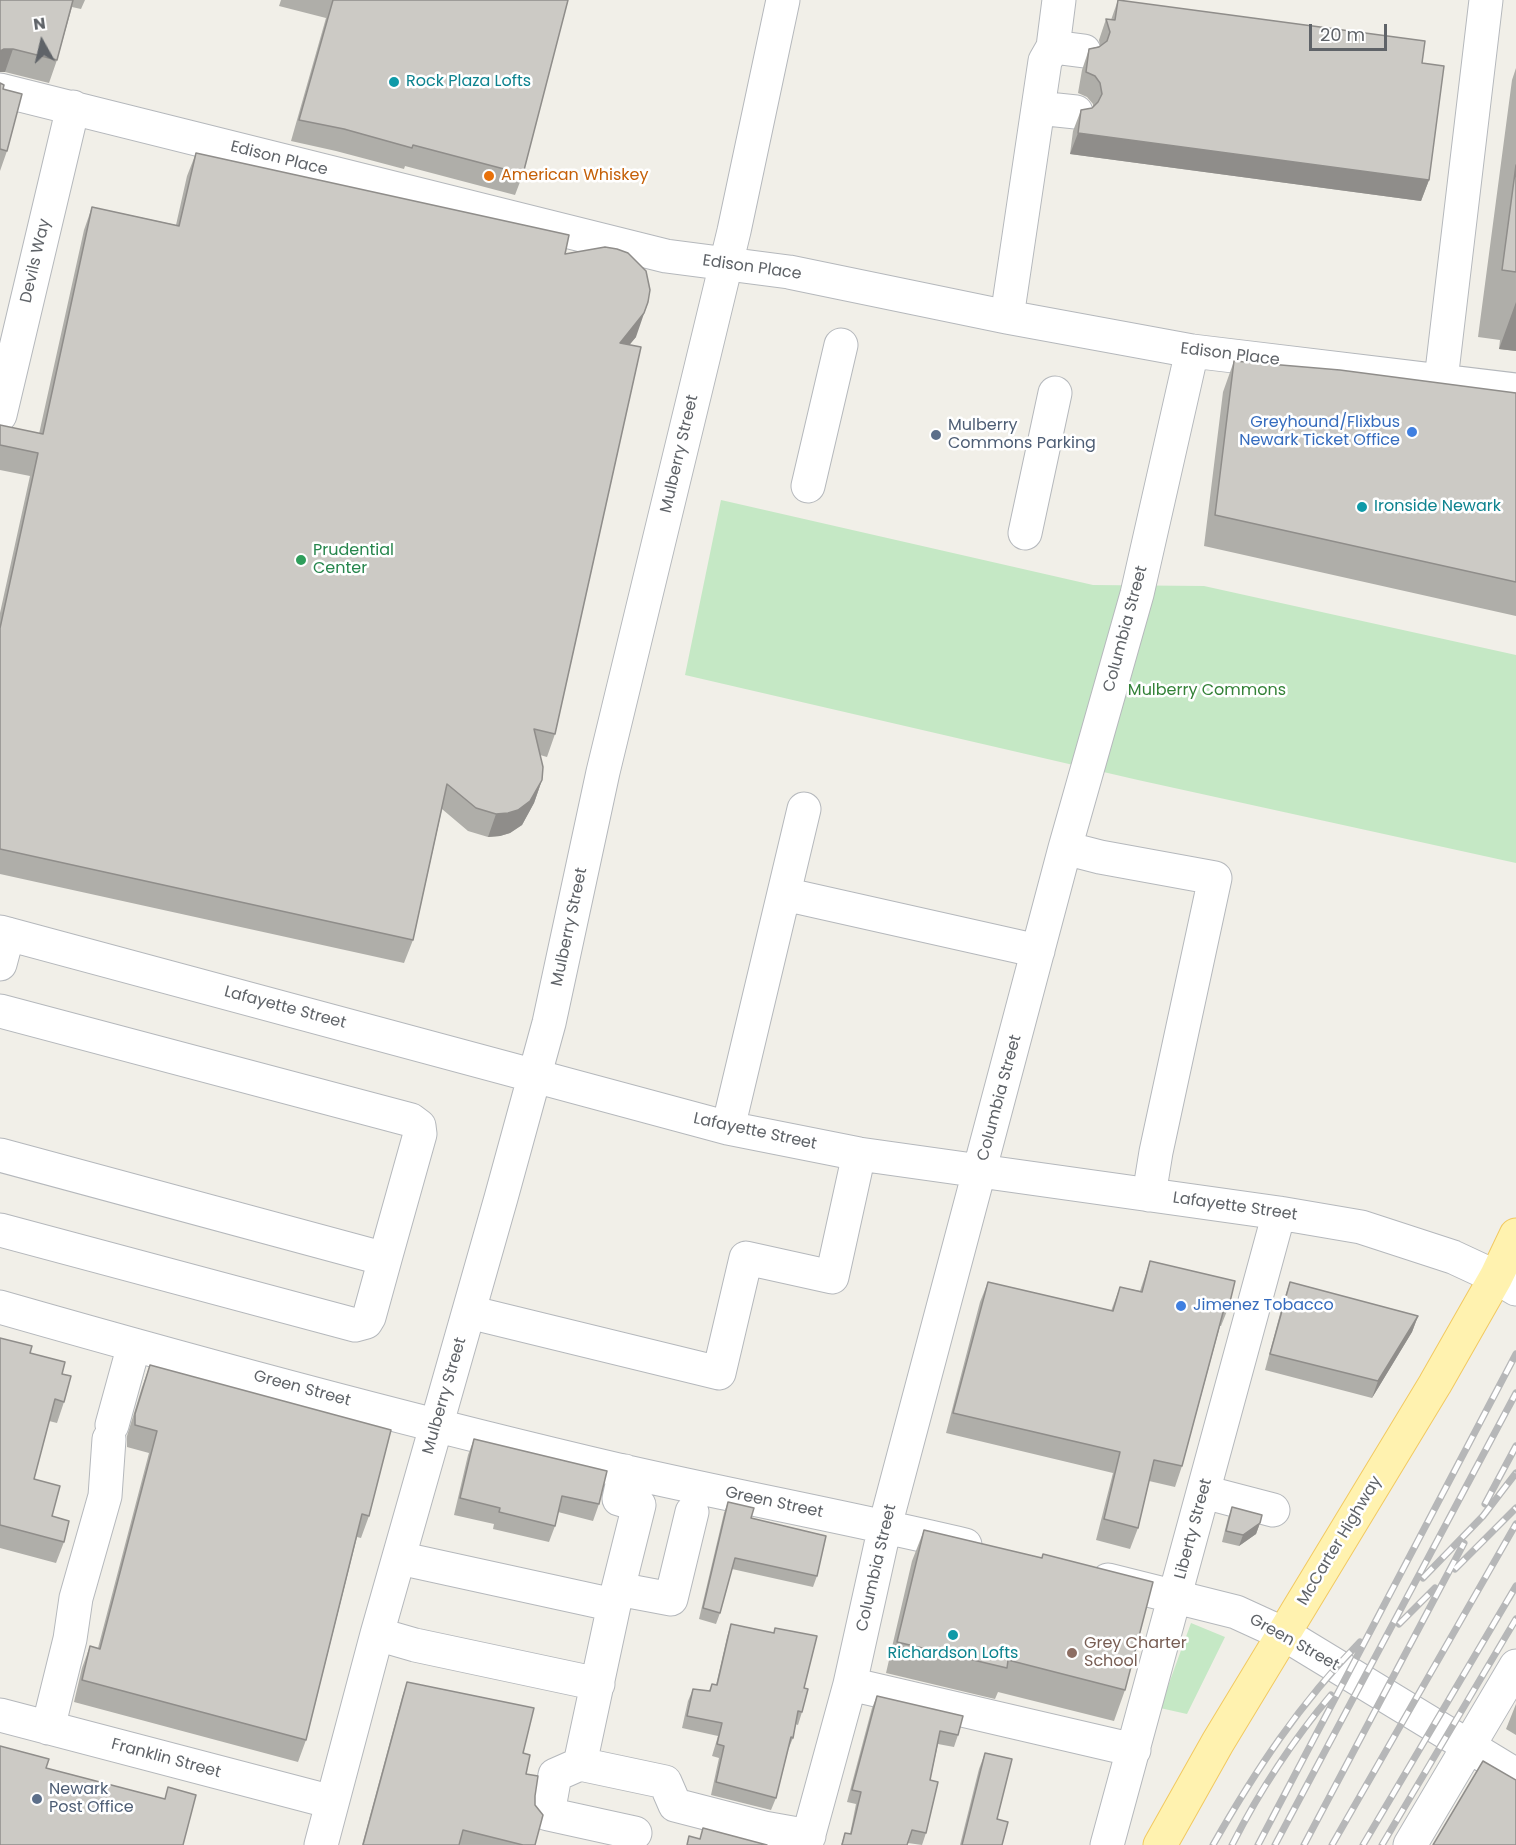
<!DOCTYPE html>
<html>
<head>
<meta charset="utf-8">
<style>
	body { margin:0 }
	#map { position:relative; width:1516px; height:1845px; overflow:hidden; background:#f1efe8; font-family:Poppins,sans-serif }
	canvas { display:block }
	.north { position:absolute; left:12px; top:12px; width:60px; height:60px; -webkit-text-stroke:4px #fff; paint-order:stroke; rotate:352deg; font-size:16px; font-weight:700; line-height:24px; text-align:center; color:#5f6368 }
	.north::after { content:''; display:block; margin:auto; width:21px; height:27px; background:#5f6368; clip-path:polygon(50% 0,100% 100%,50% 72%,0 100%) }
	.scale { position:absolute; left:1309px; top:24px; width:78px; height:27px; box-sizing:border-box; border:3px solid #5f6368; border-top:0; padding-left:8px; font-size:18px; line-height:21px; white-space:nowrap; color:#5f6368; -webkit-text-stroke:4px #fff; paint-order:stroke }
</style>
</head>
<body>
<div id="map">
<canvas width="1516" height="1845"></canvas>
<div class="north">N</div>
<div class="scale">20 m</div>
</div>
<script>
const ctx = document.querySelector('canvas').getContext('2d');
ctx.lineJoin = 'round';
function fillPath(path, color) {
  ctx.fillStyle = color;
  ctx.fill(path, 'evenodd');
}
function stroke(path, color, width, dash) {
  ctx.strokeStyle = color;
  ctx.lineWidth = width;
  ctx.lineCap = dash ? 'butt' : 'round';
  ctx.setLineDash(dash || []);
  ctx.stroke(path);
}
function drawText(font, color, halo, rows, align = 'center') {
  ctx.font = font + ' Poppins,sans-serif';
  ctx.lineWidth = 5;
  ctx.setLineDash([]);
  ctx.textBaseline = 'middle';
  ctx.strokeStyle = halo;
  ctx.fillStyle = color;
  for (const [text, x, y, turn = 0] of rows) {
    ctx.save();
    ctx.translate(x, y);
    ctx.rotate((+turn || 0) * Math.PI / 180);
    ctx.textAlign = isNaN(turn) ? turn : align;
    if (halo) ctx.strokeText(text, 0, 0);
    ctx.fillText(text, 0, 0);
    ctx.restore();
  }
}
fillPath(new Path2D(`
	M 721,500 L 1093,585 L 1204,586 L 1516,655 L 1516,863 L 1138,780 L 685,675 Z
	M 1191,1623 L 1225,1637 L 1187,1714 L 1160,1708 Z`), '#c5e8c5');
const minor = new Path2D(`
	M 1053,47 L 1084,51
	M 0,90 L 666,256 L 789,272 L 1007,317 L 1192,351 L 1516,390
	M 1038,108 L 1076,112
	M 1007,317 L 1045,61 L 1053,47 L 1059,0
	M 1441,380 L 1486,0
	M 0,415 L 73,107
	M 808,486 L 841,345
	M 1025,533 L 1055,393
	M 1065,848 L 1100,857 L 1215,878 L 1156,1152 L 1149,1195
	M 784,894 L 1038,951
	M 0,932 L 728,1128 L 859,1154 L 1279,1213 L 1361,1227 L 1453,1257 L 1496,1277 L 1516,1289
	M 0,964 L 8,934
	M 0,1011 L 411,1120 L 419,1126 L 420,1134 L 385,1259 L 0,1155
	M 728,1128 L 804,809
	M 0,1230 L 355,1325 L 366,1322 L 369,1317 L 385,1259
	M 0,1307 C 206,1366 414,1422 623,1471 C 737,1497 851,1518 965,1545
	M 469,1312 L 719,1373 L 746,1258 L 832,1277 L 859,1154
	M 112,1425 L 134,1345
	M 1204,1492 L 1273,1510
	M 399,1558 L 614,1605 L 580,1764 L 665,1782 L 675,1805 L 764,1828 L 809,1836
	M 1108,1580 L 1236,1612 L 1284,1634 L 1516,1775
	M 618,1589 L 671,1599 L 692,1512
	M 614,1605 L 639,1505 L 619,1499 L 625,1471
	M 377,1634 L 415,1645 L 598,1684
	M 850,1684 L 1134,1750
	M 0,1715 L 332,1802
	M 48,1728 L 70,1639 L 76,1598 L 105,1496 L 109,1439
	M 580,1764 L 555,1775 L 548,1814 L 635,1833
	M 321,1845 L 377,1634 L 501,1198 L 549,1023 L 603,772 L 734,231 L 783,0
	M 806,1845 L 850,1684 L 885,1526 L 1065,848 L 1137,594 L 1192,351
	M 1107,1845 L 1279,1213
	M 1410,1845 L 1516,1666`);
const major = new Path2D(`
	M 1160,1845 L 1218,1742 L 1435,1384 L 1496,1277 L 1516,1235`);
stroke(minor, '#b5b8bc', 35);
stroke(major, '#f2c960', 35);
stroke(minor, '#fff', 33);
stroke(major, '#fff2af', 33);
const rail = new Path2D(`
	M 1485,1504 L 1516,1446
	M 1455,1569 L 1516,1508
	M 1423,1578 L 1483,1516 L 1516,1473
	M 1399,1624 L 1435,1588
	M 1213,1845 C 1255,1771 1300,1703 1360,1642
	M 1232,1845 C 1259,1792 1292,1741 1331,1695
	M 1258,1845 L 1516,1354
	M 1275,1845 L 1516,1393
	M 1304,1845 L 1464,1543
	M 1332,1845 L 1516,1524
	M 1363,1845 L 1516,1586
	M 1382,1845 L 1516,1619`);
stroke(rail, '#b6b7b8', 7);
stroke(rail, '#fff', 4.5, [14]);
fillPath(new Path2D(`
	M 0,0 L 85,0 L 81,9 L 72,7 L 57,60 L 49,83 L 5,72 L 0,72 Z
	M 281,0 L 568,0 L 523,174 L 515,195 L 405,166 L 404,169 L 336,151 L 291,141 L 326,18 L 279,6 Z
	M 1118,0 L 1422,63 L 1429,180 L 1421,201 L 1070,154 L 1073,131 L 1081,110 L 1092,108 L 1093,107 L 1093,104 L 1087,97 L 1078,93 L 1082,70 L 1089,49 L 1100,46 L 1099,40 L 1106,19 L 1111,20 Z
	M 1516,68 L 1516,351 L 1499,349 L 1500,340 L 1478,337 L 1512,80 Z
	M 0,83 L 3,89 L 7,151 L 0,171 Z
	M 196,153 L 565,254 L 636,337 L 629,345 L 555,734 L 547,757 L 540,755 L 542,780 L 534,803 L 522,825 L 510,833 L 500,836 L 488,837 L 468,831 L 442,809 L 413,940 L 404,963 L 0,874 L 0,613 L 30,476 L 0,470 L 0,425 L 39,434 L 84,230 L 92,207 L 176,225 L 187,176 Z
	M 1234,361 L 1516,393 L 1516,616 L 1204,546 L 1223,392 Z
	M 1150,1261 L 1229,1306 L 1221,1326 L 1220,1326 L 1182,1466 L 1175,1487 L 1149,1481 L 1138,1528 L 1130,1549 L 1096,1540 L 1113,1473 L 946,1433 L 980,1302 L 988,1282 L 1111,1311 L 1120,1287 L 1140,1291 Z
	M 1290,1282 L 1418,1316 L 1412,1332 L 1372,1398 L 1265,1370 L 1284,1299 Z
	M 0,1338 L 30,1353 L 62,1374 L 64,1402 L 57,1423 L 49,1421 L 34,1479 L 64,1542 L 56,1563 L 0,1548 Z
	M 150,1365 L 369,1516 L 361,1538 L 357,1537 L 306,1740 L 298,1762 L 74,1702 L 82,1668 L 90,1646 L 98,1648 L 149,1453 L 127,1447 L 127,1436 L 142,1387 Z
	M 474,1439 L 599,1504 L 593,1521 L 558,1512 L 555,1526 L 549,1542 L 493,1529 L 494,1524 L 454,1515 L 468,1455 Z
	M 728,1502 L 817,1576 L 813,1587 L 732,1569 L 720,1613 L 716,1624 L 699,1619 L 724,1513 Z
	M 1232,1507 L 1260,1523 L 1256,1534 L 1239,1546 L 1222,1542 L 1228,1518 Z
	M 924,1530 L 1125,1690 L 1114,1721 L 998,1692 L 995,1699 L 886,1673 L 912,1561 Z
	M 731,1624 L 804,1688 L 802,1712 L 798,1725 L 795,1724 L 793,1738 L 788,1750 L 776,1798 L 771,1810 L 711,1795 L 719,1758 L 712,1756 L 718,1736 L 682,1728 L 688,1701 L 693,1689 L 709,1691 L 712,1684 L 716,1685 L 727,1637 Z
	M 407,1682 L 523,1753 L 526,1774 L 535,1796 L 535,1845 L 362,1845 L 402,1697 Z
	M 877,1696 L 958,1735 L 954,1747 L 938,1744 L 930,1780 L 926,1833 L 922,1845 L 908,1843 L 907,1845 L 841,1845 L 845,1833 L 850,1834 L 856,1804 L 847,1802 L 872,1708 Z
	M 1516,1704 L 1516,1735 L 1506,1729 Z
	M 985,1753 L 1002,1845 L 960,1845 L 979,1769 Z`), '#afaea9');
fillPath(new Path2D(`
	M 4,49 L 13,49 L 5,72 L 0,72 L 0,51 Z
	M 1078,133 L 1429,180 L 1421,201 L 1070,154 Z
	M 648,302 L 636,337 L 612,366 L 620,343 Z
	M 1516,302 L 1516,351 L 1499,349 Z
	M 542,780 L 534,803 L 522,825 L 510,833 L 500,836 L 488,837 L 496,814 Z
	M 1418,1316 L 1412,1332 L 1372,1398 L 1378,1381 Z
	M 1260,1523 L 1256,1534 L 1239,1546 L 1243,1535 Z`), '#8f8d8a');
const building = new Path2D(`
	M 0,0 L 73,0 L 57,60 L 13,49 L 4,49 L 0,51 Z
	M 333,0 L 568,0 L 523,174 L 413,145 L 412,148 L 344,129 L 299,120 Z
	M 1118,0 L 1425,41 L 1422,63 L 1444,66 L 1429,180 L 1078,133 L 1081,110 L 1092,108 L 1098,102 L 1102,94 L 1100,83 L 1095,76 L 1086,72 L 1089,49 L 1099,47 L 1107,41 L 1110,32 L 1106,19 L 1115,20 Z
	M 0,83 L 4,85 L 3,89 L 22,94 L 7,151 L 0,149 Z
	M 196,153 L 569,235 L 565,254 L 605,247 L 617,249 L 628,253 L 646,271 L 650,290 L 648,302 L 644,313 L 620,343 L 641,347 L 555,734 L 534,729 L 543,767 L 542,780 L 530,801 L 518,810 L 508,813 L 496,814 L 476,808 L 447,784 L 413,940 L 0,849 L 0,628 L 38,453 L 0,445 L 0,425 L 43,434 L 92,207 L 179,226 Z
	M 1516,165 L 1516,272 L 1502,270 Z
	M 1234,361 L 1340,370 L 1516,393 L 1516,582 L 1215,515 Z
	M 1150,1261 L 1235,1281 L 1229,1306 L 1225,1305 L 1182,1466 L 1154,1460 L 1138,1528 L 1104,1519 L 1120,1452 L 953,1413 L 988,1282 L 1113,1311 L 1120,1287 L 1142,1292 Z
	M 1290,1282 L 1418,1316 L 1378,1381 L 1270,1354 Z
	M 0,1338 L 32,1346 L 30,1353 L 65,1362 L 62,1374 L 71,1376 L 64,1402 L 55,1399 L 34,1479 L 60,1486 L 52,1516 L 69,1521 L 64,1542 L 0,1525 Z
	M 150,1365 L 391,1430 L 369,1516 L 362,1514 L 306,1740 L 82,1680 L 90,1646 L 100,1649 L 157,1431 L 135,1425 L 135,1414 Z
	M 474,1439 L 607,1471 L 599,1504 L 562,1496 L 555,1526 L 499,1512 L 500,1508 L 460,1498 Z
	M 728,1502 L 754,1508 L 751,1518 L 826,1536 L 817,1576 L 735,1558 L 720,1613 L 703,1608 Z
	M 1232,1507 L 1262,1515 L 1260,1523 L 1243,1535 L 1226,1531 Z
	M 924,1530 L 1042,1558 L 1043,1554 L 1153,1582 L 1125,1690 L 1008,1660 L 1007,1668 L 897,1642 Z
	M 731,1624 L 774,1633 L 775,1628 L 817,1636 L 804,1688 L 808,1689 L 802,1712 L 798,1711 L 793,1738 L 791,1737 L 776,1798 L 716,1782 L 724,1746 L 717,1744 L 722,1723 L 687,1716 L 693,1689 L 710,1691 L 712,1684 L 717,1685 Z
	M 407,1682 L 534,1708 L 523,1753 L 530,1755 L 526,1774 L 538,1776 L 535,1796 L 535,1805 L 543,1815 L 535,1845 L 523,1845 L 463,1830 L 459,1845 L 363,1845 Z
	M 877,1696 L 963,1716 L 958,1735 L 940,1731 L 930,1780 L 938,1782 L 926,1833 L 912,1830 L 907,1845 L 842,1845 L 845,1833 L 851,1834 L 861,1792 L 852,1790 Z
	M 0,1746 L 49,1759 L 46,1768 L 165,1799 L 168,1787 L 196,1795 L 183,1845 L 0,1845 Z
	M 985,1753 L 1012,1759 L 997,1819 L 1008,1822 L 1002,1845 L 962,1845 Z
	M 1483,1761 L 1516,1780 L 1516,1845 L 1433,1845 Z
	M 703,1828 L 767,1845 L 687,1845 L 689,1836 L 700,1839 Z`);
fillPath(building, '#cccac5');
stroke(building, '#8f8d8a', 1.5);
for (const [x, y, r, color] of [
	[394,82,6,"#0f9aa8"],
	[489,176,6,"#e8710a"],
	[1412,432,6,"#3f7fe0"],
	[936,435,6,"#5c6f8a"],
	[1362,507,6,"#0f9aa8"],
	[301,560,6,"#2e9e5b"],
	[1181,1306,6,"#3f7fe0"],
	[953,1635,6,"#0f9aa8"],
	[1072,1653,6,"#8d6e63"],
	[37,1799,6,"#5c6f8a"]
]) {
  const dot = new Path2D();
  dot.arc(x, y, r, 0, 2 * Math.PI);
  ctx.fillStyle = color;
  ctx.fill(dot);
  stroke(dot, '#fff', 2);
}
drawText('16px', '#0d838f', '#fff', [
	["Rock Plaza Lofts",406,82],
	["Ironside Newark",1374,507],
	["Richardson Lofts",953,1654,"center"]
], 'left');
drawText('16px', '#5f6368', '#fff', [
	["Edison Place",279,159,14],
	["Devils Way",36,261,-77],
	["Edison Place",752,268,8],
	["Edison Place",1230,355,7],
	["Mulberry Street",680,454,-77],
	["Columbia Street",1126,629,-75],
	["Mulberry Street",570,927,-78],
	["Lafayette Street",285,1008,15],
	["Columbia Street",1000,1098,-75],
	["Lafayette Street",755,1132,12],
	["Lafayette Street",1235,1207,8],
	["Green Street",302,1389,15],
	["Mulberry Street",445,1396,-74],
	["Green Street",774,1503,12],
	["Liberty Street",1194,1529,-75],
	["McCarter Highway",1340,1541,-59],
	["Columbia Street",877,1568,-77],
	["Green Street",1294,1643,29],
	["Franklin Street",166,1759,15]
]);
drawText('16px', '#c56008', '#fff', [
	["American Whiskey",501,176]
], 'left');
drawText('16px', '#366cbe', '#fff', [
	["Greyhound/Flixbus",1400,423],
	["Newark Ticket Office",1400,441],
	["Jimenez Tobacco",1193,1306,"left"]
], 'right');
drawText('16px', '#4e5e75', '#fff', [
	["Mulberry",948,426],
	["Commons Parking",948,444],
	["Newark",49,1790],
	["Post Office",49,1808]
], 'left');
drawText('16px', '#27864d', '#fff', [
	["Prudential",313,551],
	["Center",313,569]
], 'left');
drawText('16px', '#348238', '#fff', [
	["Mulberry Commons",1207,691]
]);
drawText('16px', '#785e54', '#fff', [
	["Grey Charter",1084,1644],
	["School",1084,1662]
], 'left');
</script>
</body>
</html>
